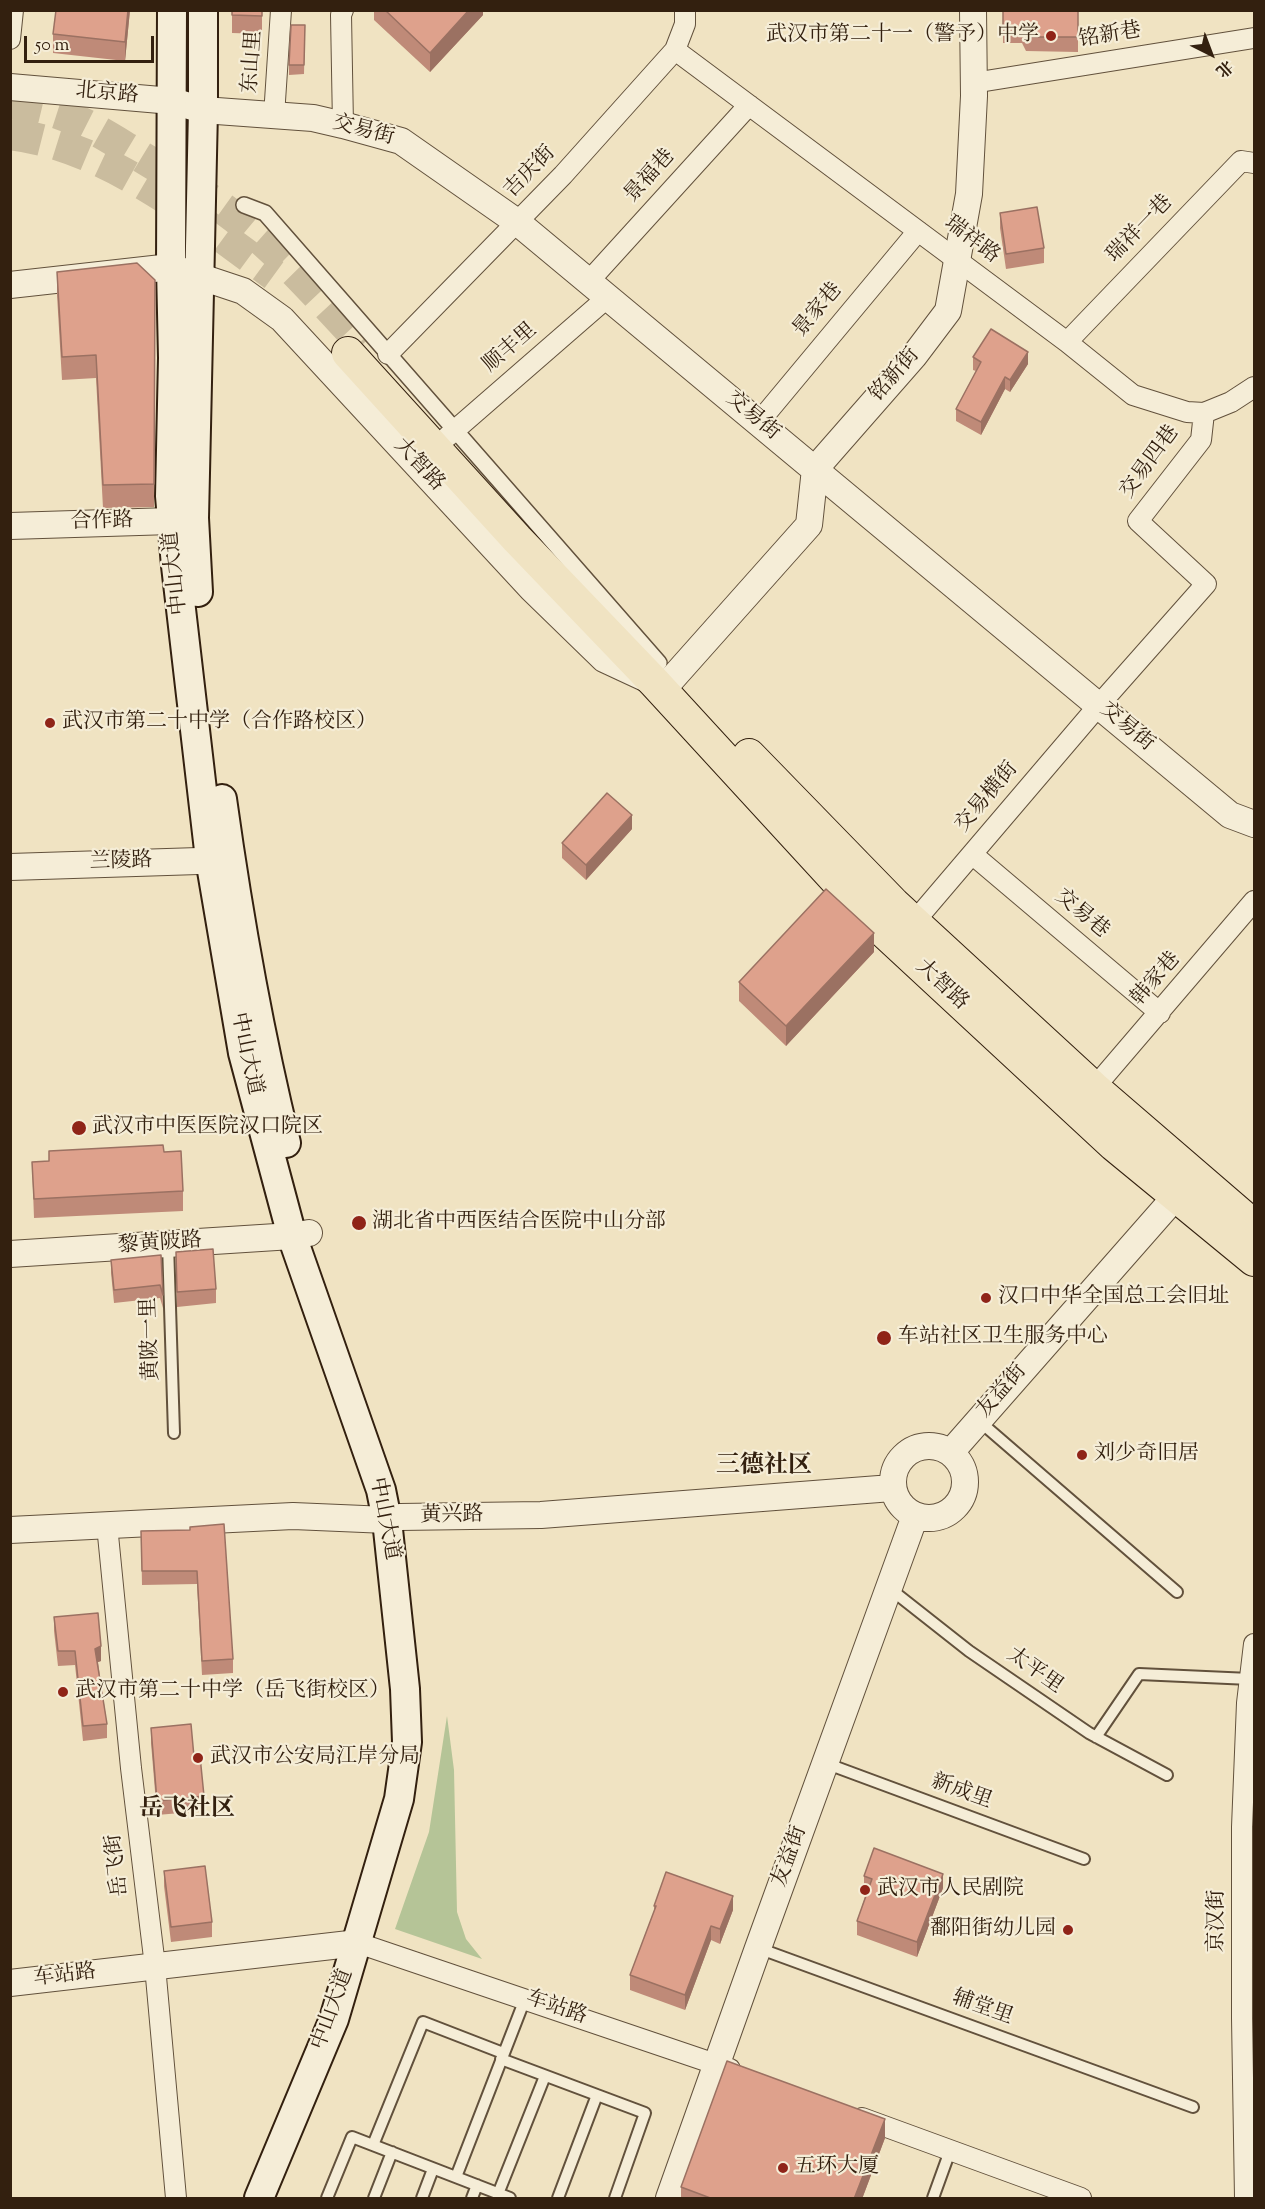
<!DOCTYPE html>
<html>
<head>
<meta charset="utf-8">
<style>
	body { margin:0 }
	#map { position:relative; width:1265px; height:2209px; overflow:hidden; background:#f0e3c2; font-family:"Sorts Mill Goudy","Noto Serif SC",serif }
	canvas { display:block }
	.frame { position:absolute; inset:0; border:12px solid #33200f; pointer-events:none }
	.north { position:absolute; left:1181px; top:24px; width:60px; height:60px; -webkit-text-stroke:4px #f5edd7; paint-order:stroke; rotate:138deg; font-size:16px; font-weight:700; line-height:24px; text-align:center; color:#33200f }
	.north::after { content:''; display:block; margin:auto; width:21px; height:27px; background:#33200f; clip-path:polygon(50% 0,100% 100%,50% 72%,0 100%) }
	.scale { position:absolute; left:24px; top:36px; width:130px; height:27px; box-sizing:border-box; border:3px solid #33200f; border-top:0; padding-left:8px; font-size:18px; line-height:21px; white-space:nowrap; color:#33200f; -webkit-text-stroke:4px #f5edd7; paint-order:stroke }
</style>
</head>
<body>
<div id="map">
<canvas width="1265" height="2209"></canvas>
<div class="frame"></div>
<div class="north">北</div>
<div class="scale">50 m</div>
</div>
<script>
const ctx = document.querySelector('canvas').getContext('2d');
ctx.lineJoin = 'round';
function fillPath(path, color) {
  ctx.fillStyle = color;
  ctx.fill(path, 'evenodd');
}
function stroke(path, color, width, dash) {
  ctx.strokeStyle = color;
  ctx.lineWidth = width;
  ctx.lineCap = dash ? 'butt' : 'round';
  ctx.setLineDash(dash || []);
  ctx.stroke(path);
}
function drawText(font, color, halo, rows, align = 'center') {
  ctx.font = font + ' "Sorts Mill Goudy","Noto Serif SC",serif';
  ctx.lineWidth = 4.5;
  ctx.setLineDash([]);
  ctx.textBaseline = 'middle';
  ctx.strokeStyle = halo;
  ctx.fillStyle = color;
  for (const [text, x, y, turn = 0] of rows) {
    ctx.save();
    ctx.translate(x, y);
    ctx.rotate((+turn || 0) * Math.PI / 180);
    ctx.textAlign = isNaN(turn) ? turn : align;
    if (halo) ctx.strokeText(text, 0, 0);
    ctx.fillText(text, 0, 0);
    ctx.restore();
  }
}
fillPath(new Path2D(`
	M 447,1716 L 454,1770 L 457,1912 L 466,1939 L 482,1959 L 395,1929 L 429,1832 Z`), '#b5c497');
stroke(new Path2D(`
	M 10,103 C 69,110 91,127 140,156 C 176,178 215,200 247,227 C 289,262 325,304 363,344
	M 10,134 C 108,146 197,219 274,275`), '#cabc9e', 32, [32, 16]);
const service = new Path2D(`
	M 168,1244 L 174,1433
	M 978,1420 L 1177,1592
	M 889,1588 L 969,1651 L 1089,1733 L 1167,1775
	M 1096,1737 L 1139,1674 L 1250,1679
	M 825,1763 L 1084,1859
	M 758,1948 L 1193,2107
	M 501,2059 L 645,2113 L 615,2198
	M 373,2145 L 423,2022 L 503,2053
	M 456,2177 L 525,1999
	M 498,2194 L 545,2076
	M 327,2198 L 352,2137 L 510,2198
	M 374,2198 L 392,2152
	M 422,2198 L 433,2169
	M 472,2198 L 477,2185
	M 558,2198 L 597,2095
	M 933,2198 L 950,2151`);
const pedestrian = new Path2D(`
	M 244,205 L 265,213 L 659,663`);
const minor = new Path2D(`
	M 10,39 L 13,10
	M 675,50 L 1067,342 L 1133,395 L 1187,412 L 1204,413 L 1231,402 L 1254,387
	M 973,83 L 1254,38
	M 274,116 L 281,10
	M 343,125 L 341,15 L 343,10
	M 589,281 L 749,105
	M 1067,342 L 1241,161 L 1254,163
	M 388,354 L 563,175 L 675,50 L 685,24 L 685,10
	M 759,422 L 918,231
	M 447,437 L 608,297
	M 972,854 L 1160,1013
	M 914,922 L 1099,705 L 1206,584 L 1138,521 L 1201,440 L 1204,413
	M 1094,1088 L 1254,901
	M 107,1525 L 131,1768 L 155,1966 L 176,2198
	M 358,1943 L 730,2069
	M 862,2118 L 1081,2198
	M 1245,2198 L 1242,2018 L 1242,1827 L 1247,1703 L 1254,1644`);
const tertiary = new Path2D(`
	M 10,87 L 172,101 L 203,110 L 313,118 L 343,125 L 401,141 L 517,222 L 1230,815 L 1254,824
	M 10,285 L 171,267 L 243,291 L 282,319 L 532,589 L 604,659 L 647,679
	M 10,526 L 171,521 L 193,518
	M 671,680 L 809,525 L 815,469 L 914,356 L 948,311 L 969,194 L 974,96 L 973,10
	M 10,867 L 230,860
	M 10,1254 L 292,1236 L 309,1233
	M893 1482a36 36 0 1 1 72 0a36 36 0 1 1-72 0Z
	M 951,1452 L 1176,1196
	M 10,1530 L 293,1516 L 387,1520 L 400,1517 L 541,1515 L 892,1488
	M 10,1983 L 358,1943
	M 669,2198 L 758,1948 L 915,1516`);
const secondary = new Path2D(`
	M 172,10 L 171,267 L 173,358 L 170,496 L 176,566 L 210,859 L 243,1053 L 292,1236 L 381,1490 L 387,1520 L 405,1689 L 407,1742 L 399,1799 L 334,2019 L 259,2198
	M 198,592 L 194,518 L 203,110 L 203,10
	M 222,799 C 238,914 258,1029 286,1143`);
const primary = new Path2D(`
	M 348,353 L 517,539 L 655,683 L 880,928 L 1114,1145 L 1254,1260
	M 749,755 L 894,904 L 1094,1088 L 1254,1226`);
stroke(service, '#62513c', 14);
stroke(pedestrian, '#62513c', 18);
stroke(minor, '#62513c', 22);
stroke(tertiary, '#62513c', 28);
stroke(secondary, '#33200f', 32);
stroke(primary, '#33200f', 34);
stroke(service, '#f5edd7', 10);
stroke(pedestrian, '#f5edd7', 15);
stroke(minor, '#f5edd7', 20);
stroke(tertiary, '#f5edd7', 26);
stroke(secondary, '#f5edd7', 28);
stroke(primary, '#f0e3c2', 32);
fillPath(new Path2D(`
	M 130,10 L 125,61 L 53,53 L 53,34 Z
	M 232,10 L 262,10 L 262,34 L 232,33 Z
	M 374,10 L 483,10 L 483,15 L 430,72 L 374,20 Z
	M 1003,10 L 1078,10 L 1078,52 L 1026,51 L 1022,43 L 1003,43 Z
	M 305,25 L 304,74 L 289,75 L 289,65 Z
	M 1000,213 L 1044,248 L 1044,263 L 1006,269 L 1000,228 Z
	M 57,272 L 155,280 L 154,507 L 103,508 L 96,378 L 62,380 L 57,295 Z
	M 973,357 L 1028,364 L 1010,392 L 1005,389 L 981,435 L 956,421 L 956,409 L 976,371 L 973,370 Z
	M 632,829 L 586,880 L 562,858 L 562,843 Z
	M 874,952 L 786,1046 L 739,1001 L 739,982 Z
	M 164,1152 L 183,1191 L 183,1211 L 34,1218 L 32,1162 Z
	M 176,1252 L 216,1289 L 216,1303 L 177,1307 Z
	M 161,1255 L 163,1308 L 160,1298 L 114,1303 L 111,1273 L 111,1260 Z
	M 190,1530 L 233,1659 L 233,1673 L 202,1675 L 197,1584 L 142,1585 L 141,1531 Z
	M 54,1617 L 101,1661 L 98,1662 L 107,1724 L 107,1738 L 83,1741 L 75,1665 L 58,1666 L 54,1631 Z
	M 151,1728 L 194,1757 L 204,1796 L 204,1811 L 157,1815 L 151,1743 Z
	M 164,1871 L 212,1922 L 212,1937 L 171,1942 L 164,1886 Z
	M 864,1876 L 943,1888 L 917,1957 L 857,1935 L 857,1921 L 867,1891 L 864,1890 Z
	M 654,1906 L 733,1910 L 720,1944 L 711,1940 L 685,2010 L 630,1990 L 630,1975 L 654,1911 Z
	M 885,2138 L 862,2199 L 681,2199 L 681,2187 Z`), '#bf8a78');
fillPath(new Path2D(`
	M 128,10 L 130,10 L 125,61 L 125,42 Z
	M 469,10 L 483,10 L 483,15 L 430,72 L 430,53 Z
	M 1028,352 L 1028,364 L 1010,392 L 1010,380 Z
	M 1005,377 L 1005,389 L 981,435 L 981,422 Z
	M 632,815 L 632,829 L 586,880 L 586,865 Z
	M 874,933 L 874,952 L 786,1046 L 786,1026 Z
	M 101,1646 L 101,1661 L 95,1663 L 95,1649 Z
	M 943,1874 L 943,1888 L 917,1957 L 917,1942 Z
	M 733,1896 L 733,1910 L 720,1944 L 720,1929 Z
	M 711,1926 L 711,1940 L 685,2010 L 685,1995 Z
	M 885,2119 L 885,2138 L 862,2199 L 854,2199 Z`), '#9b7162');
const building = new Path2D(`
	M 56,10 L 128,10 L 125,42 L 53,34 Z
	M 232,10 L 262,10 L 262,16 L 232,15 Z
	M 385,10 L 469,10 L 430,53 Z
	M 1003,10 L 1078,10 L 1078,37 L 1026,37 L 1022,28 L 1003,28 Z
	M 291,25 L 305,25 L 304,65 L 289,65 Z
	M 1037,207 L 1044,248 L 1006,254 L 1000,213 Z
	M 137,263 L 155,280 L 154,484 L 103,485 L 96,355 L 62,357 L 57,272 Z
	M 991,329 L 1028,352 L 1010,380 L 1005,377 L 981,422 L 956,409 L 981,362 L 973,357 Z
	M 607,793 L 632,815 L 586,865 L 562,843 Z
	M 826,889 L 874,933 L 786,1026 L 739,982 Z
	M 163,1145 L 164,1152 L 181,1151 L 183,1191 L 34,1199 L 32,1162 L 49,1161 L 49,1151 Z
	M 213,1249 L 216,1289 L 177,1292 L 176,1252 Z
	M 161,1255 L 163,1295 L 160,1285 L 114,1290 L 111,1260 Z
	M 224,1524 L 233,1659 L 202,1661 L 197,1571 L 142,1571 L 141,1531 L 190,1530 L 190,1527 Z
	M 98,1613 L 101,1646 L 95,1649 L 107,1724 L 83,1726 L 75,1651 L 58,1651 L 54,1617 Z
	M 191,1724 L 194,1757 L 200,1756 L 204,1796 L 157,1801 L 151,1728 Z
	M 874,1848 L 943,1874 L 917,1942 L 857,1921 L 872,1879 L 864,1876 Z
	M 205,1866 L 212,1922 L 171,1927 L 164,1871 Z
	M 666,1872 L 733,1896 L 720,1929 L 711,1926 L 685,1995 L 630,1975 L 656,1906 L 654,1906 Z
	M 727,2061 L 885,2119 L 854,2199 L 713,2199 L 681,2187 Z`);
fillPath(building, '#dea18c');
stroke(building, '#9b7162', 1.5);
for (const [x, y, r, color] of [
	[1051,36,6,"#8f2418"],
	[50,723,6,"#8f2418"],
	[79,1128,8,"#8f2418"],
	[359,1223,8,"#8f2418"],
	[986,1298,6,"#8f2418"],
	[884,1338,8,"#8f2418"],
	[1082,1455,6,"#8f2418"],
	[63,1692,6,"#8f2418"],
	[198,1758,6,"#8f2418"],
	[865,1890,6,"#8f2418"],
	[1068,1930,6,"#8f2418"],
	[783,2168,6,"#8f2418"]
]) {
  const dot = new Path2D();
  dot.arc(x, y, r, 0, 2 * Math.PI);
  ctx.fillStyle = color;
  ctx.fill(dot);
  stroke(dot, '#f5edd7', 2);
}
drawText('21px', '#33200f', '#f5edd7', [
	["武汉市第二十一（警予）中学",1039,36,"right"],
	["武汉市第二十中学（合作路校区）",62,723],
	["武汉市中医医院汉口院区",92,1128],
	["湖北省中西医结合医院中山分部",372,1223],
	["汉口中华全国总工会旧址",998,1298],
	["车站社区卫生服务中心",898,1338],
	["刘少奇旧居",1094,1455],
	["武汉市第二十中学（岳飞街校区）",75,1692],
	["武汉市公安局江岸分局",210,1758],
	["武汉市人民剧院",877,1890],
	["鄱阳街幼儿园",1056,1930,"right"],
	["五环大厦",795,2168]
], 'left');
drawText('21px', '#33200f', '#f5edd7', [
	["铭新巷",1110,37,-9],
	["东山里",254,62,-86],
	["北京路",107,95,5],
	["交易街",363,132,15],
	["吉庆街",531,173,-46],
	["景福巷",651,177,-48],
	["瑞祥一巷",1141,230,-46],
	["瑞祥路",971,241,37],
	["景家巷",819,311,-50],
	["顺丰里",511,349,-41],
	["铭新街",896,376,-49],
	["交易街",752,417,40],
	["交易四巷",1151,463,-54],
	["大智路",418,466,47],
	["合作路",102,523,-2],
	["中山大道",177,573,-96],
	["交易街",1126,728,40],
	["交易横街",988,798,-50],
	["兰陵路",121,863,-2],
	["交易巷",1081,915,40],
	["韩家巷",1157,980,-49],
	["大智路",941,986,43],
	["中山大道",245,1054,78],
	["黎黄陂路",160,1245,-4],
	["黄陂一里",152,1339,-92],
	["友益街",1003,1392,-49],
	["黄兴路",452,1517,-1],
	["中山大道",383,1519,79],
	["太平里",1034,1672,35],
	["新成里",961,1793,20],
	["友益街",791,1857,-70],
	["岳飞街",119,1865,-97],
	["京汉街",1218,1921,-90],
	["车站路",65,1977,-7],
	["车站路",556,2009,19],
	["辅堂里",982,2009,20],
	["中山大道",334,2010,-70]
]);
drawText('bold 24px', '#33200f', '#f5edd7', [
	["三德社区",764,1468],
	["岳飞社区",187,1811]
]);
</script>
</body>
</html>
